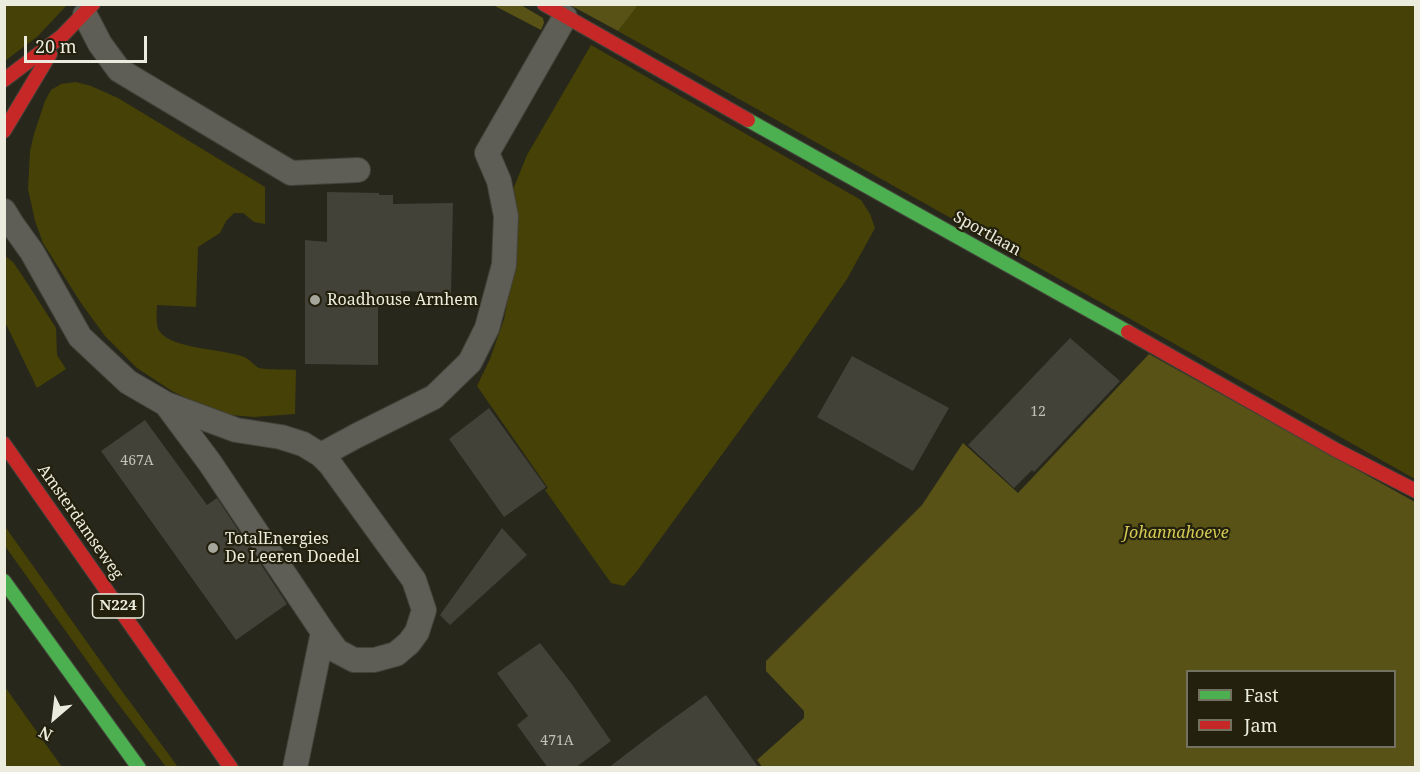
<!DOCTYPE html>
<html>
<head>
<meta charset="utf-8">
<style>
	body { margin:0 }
	#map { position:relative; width:1420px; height:772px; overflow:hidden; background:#27271c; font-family:"Noto Serif",serif }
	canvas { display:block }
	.frame { position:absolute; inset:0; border:6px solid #ebebde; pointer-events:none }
	.legend { position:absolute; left:1186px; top:670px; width:210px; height:78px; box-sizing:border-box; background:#23210d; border:2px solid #737261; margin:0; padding:8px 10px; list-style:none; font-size:18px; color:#ebebde }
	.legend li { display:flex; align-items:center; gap:12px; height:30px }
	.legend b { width:30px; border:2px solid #737261 }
	.north { position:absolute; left:24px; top:688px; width:60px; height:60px; -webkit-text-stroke:4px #23210d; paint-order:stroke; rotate:208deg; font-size:16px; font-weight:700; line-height:24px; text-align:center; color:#ebebde }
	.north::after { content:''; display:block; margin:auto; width:21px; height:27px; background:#ebebde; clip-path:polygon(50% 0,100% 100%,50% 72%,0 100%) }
	.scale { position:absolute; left:24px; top:36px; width:123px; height:27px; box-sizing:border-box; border:3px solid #ebebde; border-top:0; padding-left:8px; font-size:18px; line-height:21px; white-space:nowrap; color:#ebebde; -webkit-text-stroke:4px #23210d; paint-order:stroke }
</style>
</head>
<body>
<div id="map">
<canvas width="1420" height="772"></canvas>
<div class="frame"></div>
<ul class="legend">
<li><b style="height:8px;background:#4caf50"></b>Fast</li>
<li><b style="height:8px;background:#c62828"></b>Jam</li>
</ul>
<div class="north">N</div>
<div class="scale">20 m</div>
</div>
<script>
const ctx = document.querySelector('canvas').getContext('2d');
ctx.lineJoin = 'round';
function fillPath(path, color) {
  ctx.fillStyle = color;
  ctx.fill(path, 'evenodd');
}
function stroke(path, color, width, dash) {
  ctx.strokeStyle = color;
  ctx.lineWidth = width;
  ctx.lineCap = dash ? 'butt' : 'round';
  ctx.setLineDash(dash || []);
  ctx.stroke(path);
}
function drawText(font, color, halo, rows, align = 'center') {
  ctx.font = font + ' "Noto Serif",serif';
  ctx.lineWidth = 4.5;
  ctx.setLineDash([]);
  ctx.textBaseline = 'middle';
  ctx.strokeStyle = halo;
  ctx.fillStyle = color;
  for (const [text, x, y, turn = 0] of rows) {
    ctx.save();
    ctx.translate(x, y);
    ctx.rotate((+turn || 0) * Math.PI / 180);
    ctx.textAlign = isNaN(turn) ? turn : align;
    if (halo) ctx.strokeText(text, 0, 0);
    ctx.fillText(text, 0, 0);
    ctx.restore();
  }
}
fillPath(new Path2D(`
	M 638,4 L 1415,5 L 1415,479 L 618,31 Z
	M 5,5 L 67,5 L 38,36 L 5,61 Z
	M 591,45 L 861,200 L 870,214 L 875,228 L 847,279 L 788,364 L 637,571 L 624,586 L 611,583 L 545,490 L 548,488 L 477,386 L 490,359 L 504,319 L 515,263 L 517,227 L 514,187 L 527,155 Z
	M 76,82 L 91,86 L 118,98 L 265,187 L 265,224 L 254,222 L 243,213 L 234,213 L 226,221 L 220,233 L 198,247 L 196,307 L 157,305 C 157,313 155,325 160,332 C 173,349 224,349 244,357 C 250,359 253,365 259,368 C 265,370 288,369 296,370 L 295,414 L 254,417 L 219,414 L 172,391 L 137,368 L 105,336 L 81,303 L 43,243 L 35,221 L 28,189 L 30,151 L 34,134 L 45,101 L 51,90 L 61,84 Z
	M 5,256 L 13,262 L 22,275 L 56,328 L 57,355 L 66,369 L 37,388 L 5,322 Z
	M 4,525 L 116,683 L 178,767 L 166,767 L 107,689 L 5,546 Z
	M 5,687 L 62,767 L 5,767 Z`), '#464106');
fillPath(new Path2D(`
	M 493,5 L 521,5 L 543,18 L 544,23 L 541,30 Z
	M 570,5 L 638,5 L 618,31 Z
	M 1149,354 L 1415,502 L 1415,767 L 763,768 L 757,760 L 804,718 L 804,711 L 766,671 L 766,661 L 922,505 L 963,443 L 1018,493 ZM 1188,672 L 1394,672 L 1394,746 L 1188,746 Z`), '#585216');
fillPath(new Path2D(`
	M 327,192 L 379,193 L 379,195 L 393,195 L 393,204 L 453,203 L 451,293 L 401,291 L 401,298 L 378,298 L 378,365 L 305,364 L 305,240 L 327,242 Z
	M 1070,338 L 1120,381 L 1034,472 L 1032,470 L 1014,488 L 968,445 Z
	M 852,356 L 949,408 L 913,471 L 817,417 Z
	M 489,408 L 546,487 L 504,517 L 449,439 Z
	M 145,420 L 207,505 L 217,498 L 287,604 L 236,640 L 101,451 Z
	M 502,528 L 527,555 L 450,625 L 440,615 Z
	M 540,643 L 571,683 L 611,741 L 575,768 L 548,768 L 517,725 L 528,716 L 497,673 Z
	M 706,695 L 759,768 L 608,768 L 659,729 Z`), '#434239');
const lane = new Path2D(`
	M 85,15 L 100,44 L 119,70 L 291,173 L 358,170
	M 4,211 L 12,224 L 32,252 L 80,337 L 128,382 L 166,404 L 236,430 L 281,437 L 303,444 L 321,455 L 330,464 L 414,580 L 424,610 L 417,632 L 409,643 L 396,654 L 374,660 L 354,660 L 337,651 L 323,632
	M 166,404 L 210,463 L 323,632 L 295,768
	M 321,455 L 356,436 L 434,397 L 470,362 L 487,328 L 504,265 L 506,216 L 499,181 L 487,153 L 565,17`);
const fast = new Path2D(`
	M 748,120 L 1128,332
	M 4,581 L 139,768`);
const jam = new Path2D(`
	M 544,4 L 748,120
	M 4,80 L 62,36 L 93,4
	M 4,131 L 50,54
	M 1128,332 L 1336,450 L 1416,491
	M 4,444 L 231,768`);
stroke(lane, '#44433a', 26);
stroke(fast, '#44433a', 16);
stroke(jam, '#44433a', 16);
stroke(lane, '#5e5e56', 24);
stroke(fast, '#4caf50', 14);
stroke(jam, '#c62828', 14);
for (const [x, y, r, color] of [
	[315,300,6,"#a6a69a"],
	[213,548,6,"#a6a69a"]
]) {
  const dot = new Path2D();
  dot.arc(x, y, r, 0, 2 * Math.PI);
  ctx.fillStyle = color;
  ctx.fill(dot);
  stroke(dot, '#23210d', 2);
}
drawText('14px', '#c1c1b5', null, [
	["12",1038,412],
	["467A",137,461],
	["471A",557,741]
]);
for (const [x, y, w] of [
	[118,606,51]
]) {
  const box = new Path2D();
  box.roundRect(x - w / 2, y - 12, w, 24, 4.5);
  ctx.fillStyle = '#23210d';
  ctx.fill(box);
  stroke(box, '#ebebde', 1.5);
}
drawText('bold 15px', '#ebebde', null, [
	["N224",118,606]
]);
drawText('16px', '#ebebde', '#23210d', [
	["Sportlaan",987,234,29],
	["Amsterdamseweg",80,522,55]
]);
drawText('16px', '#ebebde', '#23210d', [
	["Roadhouse Arnhem",327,300],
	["TotalEnergies",225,539],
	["De Leeren Doedel",225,557]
], 'left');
drawText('italic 16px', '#d4ca54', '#23210d', [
	["Johannahoeve",1176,533]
]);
</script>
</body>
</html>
